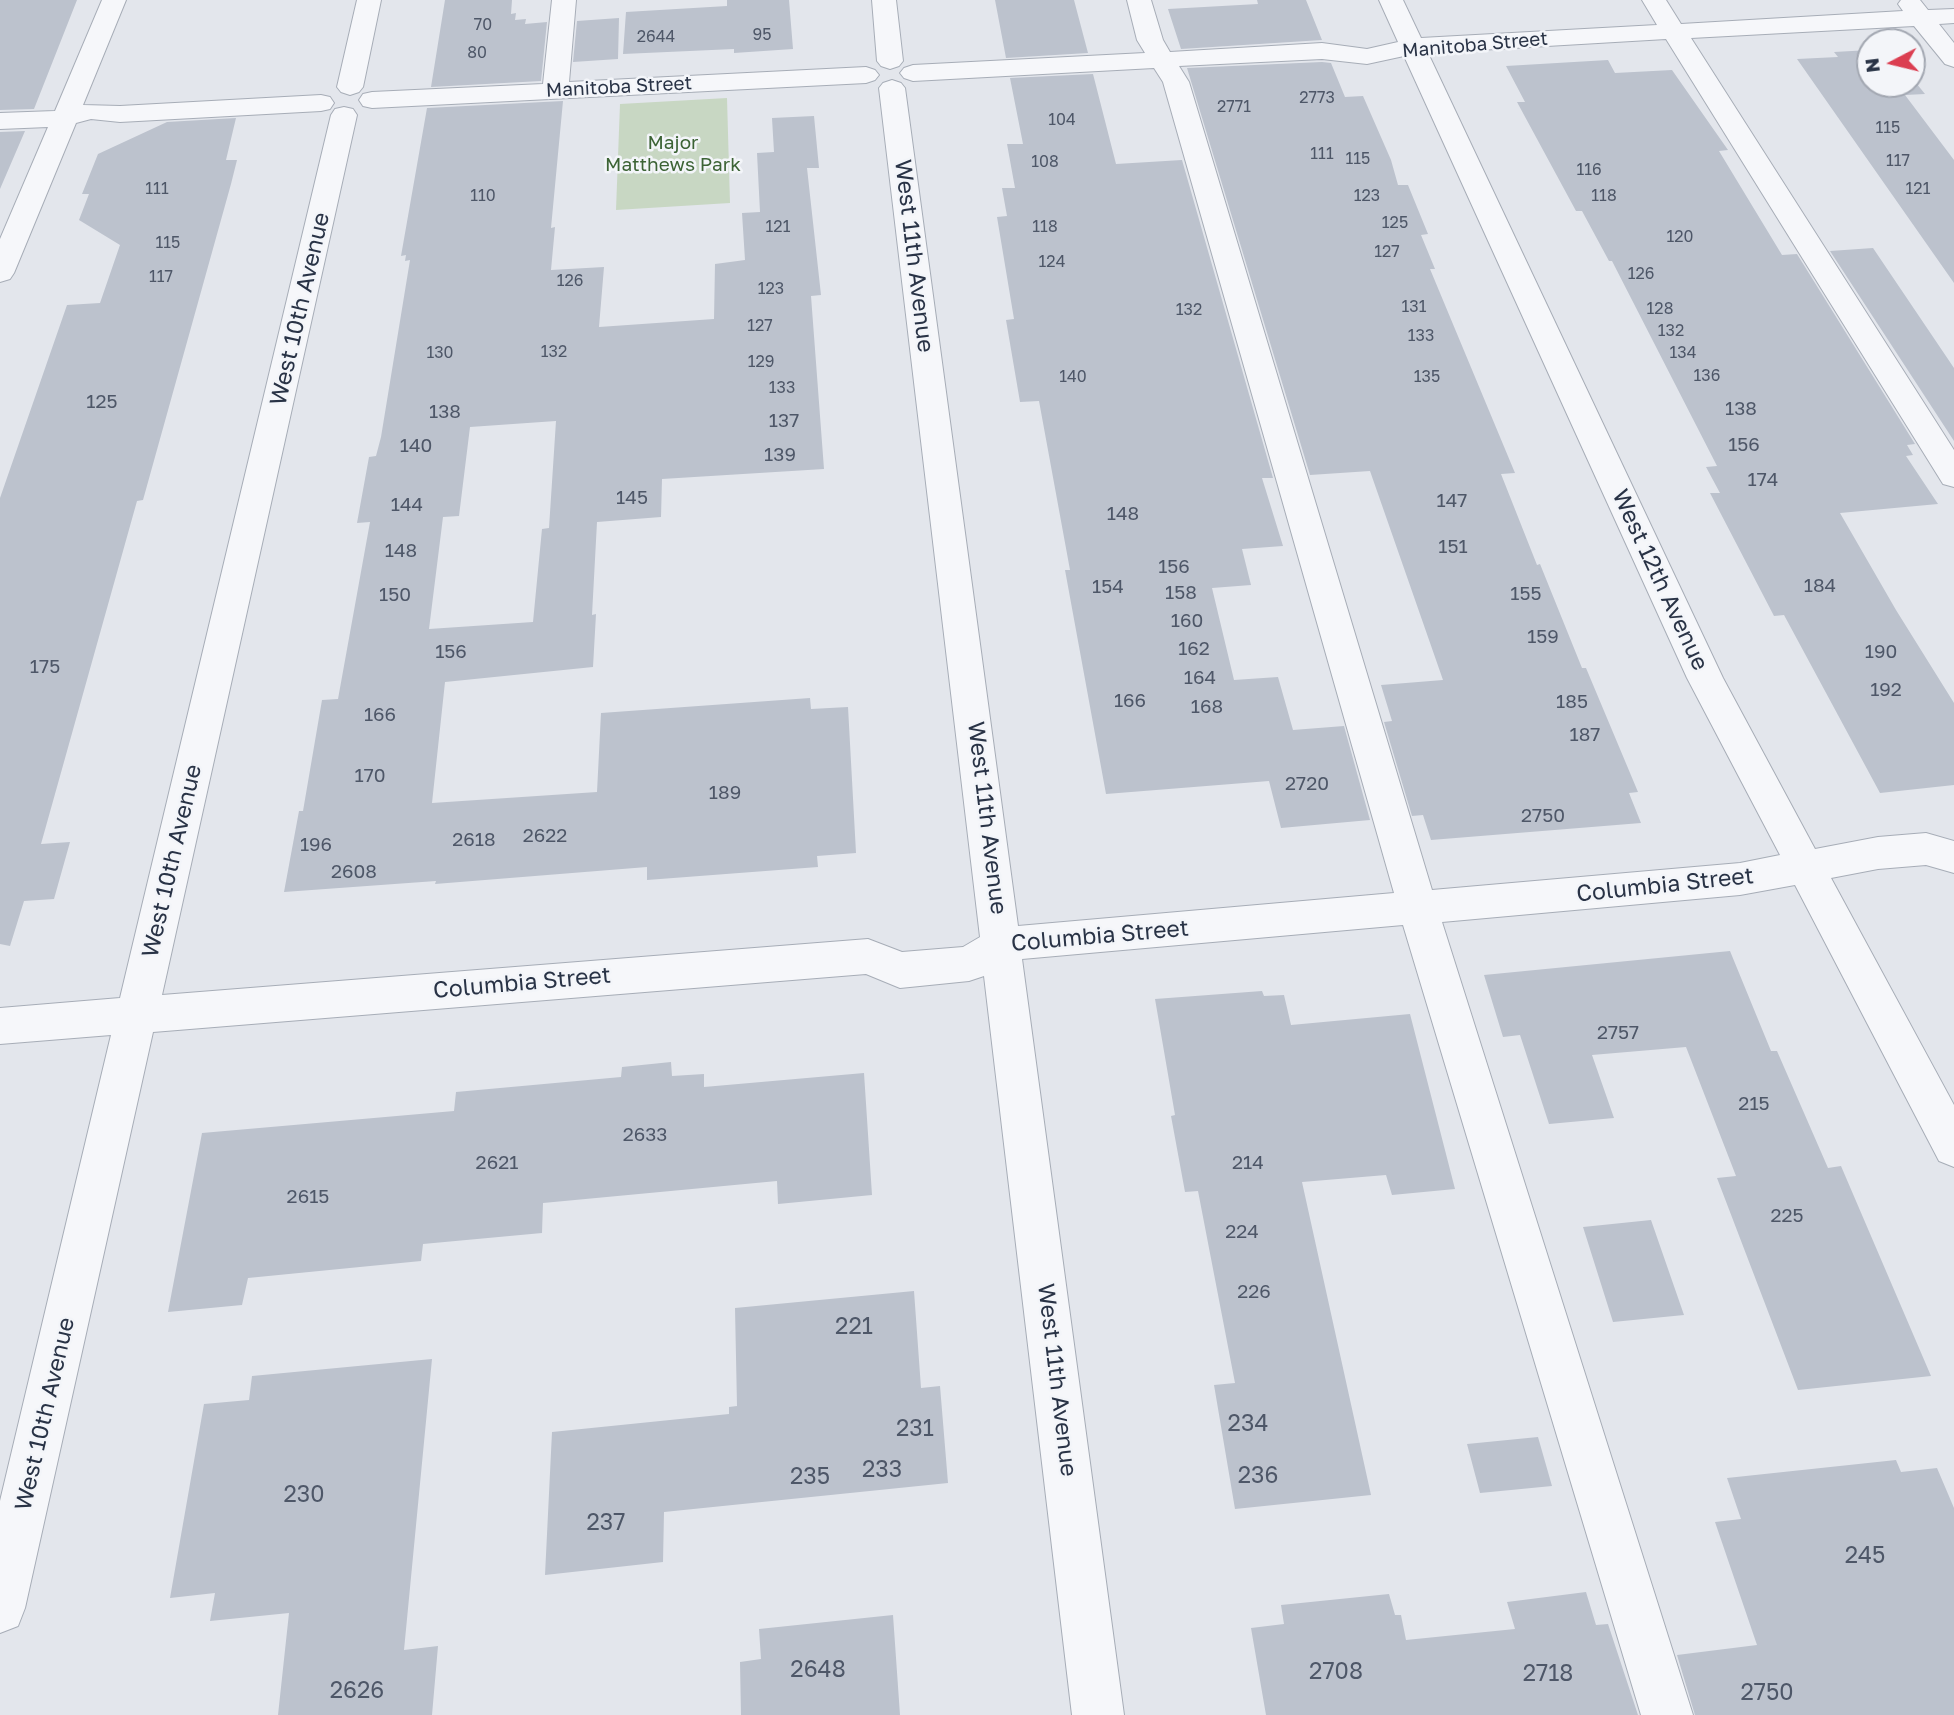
<!DOCTYPE html>
<html>
<head>
<meta charset="utf-8">
<style>
	body { margin:0 }
	#map { position:relative; width:1954px; height:1715px; overflow:hidden; background:#e3e6ec; font-family:"Golos Text",sans-serif }
	canvas { display:block }
	.north { position:absolute; left:1856px; top:28px; width:70px; height:70px; box-sizing:border-box; background:#f3f5f9; border:2px solid #a2a7b1; border-radius:50%; rotate:263deg; font-size:19px; font-weight:700; line-height:28px; text-align:center; color:#293346 }
	.north::after { content:''; display:block; margin:auto; width:24px; height:32px; background:#db3e51; clip-path:polygon(50% 0,100% 100%,50% 72%,0 100%) }
</style>
</head>
<body>
<div id="map">
<canvas width="1954" height="1715"></canvas>
<div class="north">N</div>
</div>
<script>
const ctx = document.querySelector('canvas').getContext('2d');
ctx.lineJoin = 'round';
function fillPath(path, color) {
  ctx.fillStyle = color;
  ctx.fill(path, 'evenodd');
}
function stroke(path, color, width, dash) {
  ctx.strokeStyle = color;
  ctx.lineWidth = width;
  ctx.lineCap = dash ? 'butt' : 'round';
  ctx.setLineDash(dash || []);
  ctx.stroke(path);
}
function drawText(font, color, halo, rows, align = 'center') {
  ctx.font = font + ' "Golos Text",sans-serif';
  ctx.lineWidth = 5;
  ctx.setLineDash([]);
  ctx.textBaseline = 'middle';
  ctx.strokeStyle = halo;
  ctx.fillStyle = color;
  for (const [text, x, y, turn = 0] of rows) {
    ctx.save();
    ctx.translate(x, y);
    ctx.rotate((+turn || 0) * Math.PI / 180);
    ctx.textAlign = isNaN(turn) ? turn : align;
    if (halo) ctx.strokeText(text, 0, 0);
    ctx.fillText(text, 0, 0);
    ctx.restore();
  }
}
fillPath(new Path2D(`
	M 727,98 L 730,203 L 616,210 L 620,104 Z`), '#c8d7c3');
fillPath(new Path2D(`
	M 0,0 L 77,0 L 34,109 L 0,110 Z
	M 445,0 L 512,0 L 511,14 L 516,13 L 515,20 L 526,19 L 525,24 L 547,22 L 541,81 L 431,87 Z
	M 727,0 L 789,0 L 793,49 L 734,53 L 734,49 L 623,54 L 626,12 L 727,6 Z
	M 995,0 L 1074,0 L 1088,53 L 1006,58 Z
	M 1257,0 L 1306,0 L 1322,40 L 1181,49 L 1168,9 L 1258,4 Z
	M 619,18 L 618,59 L 573,62 L 577,21 Z
	M 1870,50 L 1870,84 L 1912,84 L 1912,78 L 1925,94 L 1905,95 L 1954,160 L 1954,283 L 1797,59 L 1838,57 L 1834,52 Z
	M 1608,60 L 1615,73 L 1672,70 L 1728,150 L 1719,151 L 1782,255 L 1797,254 L 1915,444 L 1907,445 L 1913,455 L 1906,456 L 1938,504 L 1840,513 L 1896,610 L 1954,703 L 1954,785 L 1880,793 L 1784,615 L 1774,616 L 1710,493 L 1720,493 L 1706,467 L 1717,466 L 1612,261 L 1609,261 L 1582,211 L 1576,211 L 1517,102 L 1525,102 L 1506,66 Z
	M 1322,62 L 1331,63 L 1345,97 L 1363,96 L 1391,160 L 1398,185 L 1408,185 L 1428,234 L 1421,235 L 1435,269 L 1430,269 L 1515,473 L 1501,474 L 1537,565 L 1540,564 L 1582,668 L 1586,668 L 1638,792 L 1629,793 L 1641,823 L 1431,840 L 1423,815 L 1412,816 L 1384,722 L 1392,721 L 1381,685 L 1443,680 L 1370,471 L 1310,475 L 1187,68 Z
	M 1093,74 L 1116,164 L 1182,160 L 1273,478 L 1262,478 L 1283,546 L 1242,549 L 1251,585 L 1212,588 L 1234,680 L 1278,677 L 1293,730 L 1344,726 L 1370,820 L 1281,828 L 1269,781 L 1106,794 L 1065,570 L 1070,570 L 1039,401 L 1020,402 L 1006,320 L 1014,319 L 997,217 L 1007,216 L 1002,188 L 1015,188 L 1007,144 L 1023,144 L 1010,78 Z
	M 563,101 L 551,228 L 555,227 L 551,270 L 604,267 L 599,327 L 714,319 L 715,264 L 745,260 L 742,213 L 760,212 L 757,153 L 774,152 L 772,118 L 814,116 L 819,168 L 807,168 L 821,295 L 811,296 L 824,469 L 662,479 L 661,517 L 597,522 L 592,615 L 596,614 L 593,667 L 445,682 L 432,803 L 597,792 L 601,713 L 810,698 L 811,709 L 848,707 L 856,853 L 817,856 L 818,867 L 647,880 L 647,867 L 435,884 L 436,881 L 284,892 L 299,811 L 303,811 L 322,700 L 338,699 L 370,522 L 357,523 L 369,457 L 376,456 L 381,437 L 410,260 L 405,261 L 406,255 L 401,256 L 427,108 ZM 556,421 L 549,528 L 542,529 L 533,622 L 429,629 L 443,517 L 459,516 L 470,427 Z
	M 236,118 L 226,160 L 237,160 L 231,184 L 143,500 L 137,501 L 41,844 L 70,842 L 54,899 L 24,901 L 10,946 L 0,944 L 0,498 L 67,305 L 100,303 L 120,245 L 79,220 L 89,194 L 82,194 L 98,154 L 167,122 Z
	M 25,131 L 0,189 L 0,132 Z
	M 1873,248 L 1954,368 L 1954,441 L 1830,251 Z
	M 1730,951 L 1771,1051 L 1777,1051 L 1828,1168 L 1841,1166 L 1931,1376 L 1798,1390 L 1717,1178 L 1736,1176 L 1686,1047 L 1592,1055 L 1614,1118 L 1549,1124 L 1520,1035 L 1503,1037 L 1484,975 Z
	M 1262,991 L 1264,996 L 1284,995 L 1291,1025 L 1410,1014 L 1455,1189 L 1392,1195 L 1386,1175 L 1302,1182 L 1371,1495 L 1235,1509 L 1214,1385 L 1235,1383 L 1198,1191 L 1185,1192 L 1171,1116 L 1175,1115 L 1155,999 Z
	M 671,1062 L 672,1076 L 704,1074 L 704,1087 L 864,1073 L 872,1195 L 778,1204 L 777,1181 L 543,1203 L 542,1233 L 423,1244 L 421,1261 L 248,1278 L 242,1305 L 168,1312 L 202,1133 L 454,1111 L 456,1092 L 621,1077 L 622,1067 Z
	M 1651,1220 L 1684,1315 L 1613,1322 L 1583,1227 Z
	M 914,1291 L 921,1388 L 940,1386 L 948,1483 L 664,1512 L 663,1562 L 545,1575 L 552,1432 L 729,1414 L 729,1407 L 737,1406 L 735,1308 Z
	M 432,1359 L 404,1650 L 438,1646 L 432,1715 L 278,1715 L 289,1613 L 210,1621 L 215,1593 L 170,1598 L 204,1404 L 249,1400 L 252,1376 Z
	M 1538,1437 L 1552,1486 L 1480,1493 L 1467,1444 Z
	M 1896,1460 L 1901,1472 L 1937,1468 L 1954,1508 L 1954,1715 L 1695,1715 L 1677,1655 L 1757,1645 L 1715,1522 L 1741,1519 L 1727,1478 Z
	M 1586,1592 L 1596,1625 L 1608,1624 L 1638,1715 L 1266,1715 L 1251,1628 L 1284,1624 L 1281,1605 L 1389,1594 L 1395,1615 L 1401,1615 L 1406,1640 L 1515,1629 L 1507,1602 Z
	M 893,1615 L 900,1715 L 741,1715 L 740,1662 L 761,1659 L 759,1629 Z`), '#bcc2cd');
const minor = new Path2D(`
	M 102,0 L 126,0 L 83,105 L 120,106 L 321,95 L 330,97 L 334,103 L 330,109 L 321,111 L 120,122 L 91,119 L 76,123 L 14,273 L 10,279 L 0,282 L 0,239 L 48,127 L 0,129 L 0,113 L 55,111 Z
	M 357,0 L 381,0 L 363,87 L 359,92 L 350,95 L 341,92 L 337,87 Z
	M 552,0 L 576,0 L 569,82 L 866,67 L 875,70 L 879,75 L 875,80 L 866,83 L 372,108 L 363,106 L 359,100 L 363,94 L 372,92 L 543,84 Z
	M 872,0 L 896,0 L 903,61 L 899,66 L 890,69 L 881,66 L 877,61 Z
	M 1127,0 L 1151,0 L 1163,40 L 1170,52 L 1322,43 L 1367,49 L 1398,42 L 1379,0 L 1403,0 L 1421,38 L 1657,25 L 1642,0 L 1666,0 L 1681,24 L 1903,11 L 1898,4 L 1901,0 L 1920,0 L 1928,10 L 1954,9 L 1954,23 L 1939,24 L 1954,43 L 1954,67 L 1945,64 L 1914,26 L 1691,38 L 1954,450 L 1954,487 L 1943,484 L 1666,39 L 1428,53 L 1723,678 L 1815,849 L 1878,837 L 1926,833 L 1954,841 L 1954,873 L 1926,865 L 1878,869 L 1831,878 L 1954,1105 L 1954,1167 L 1939,1161 L 1795,885 L 1740,895 L 1442,922 L 1693,1715 L 1641,1715 L 1403,925 L 1022,959 L 1124,1715 L 1072,1715 L 984,976 L 969,981 L 900,988 L 866,974 L 153,1032 L 25,1608 L 18,1626 L 0,1633 L 0,1501 L 111,1035 L 0,1044 L 0,1008 L 120,998 L 331,115 L 335,109 L 344,107 L 353,109 L 357,115 L 162,995 L 868,939 L 902,952 L 963,947 L 980,937 L 879,88 L 883,83 L 892,80 L 901,83 L 905,88 L 1018,926 L 1394,893 L 1163,82 L 1154,68 L 913,81 L 904,78 L 900,73 L 904,68 L 913,65 L 1145,53 L 1137,40 ZM 1404,56 L 1687,678 L 1780,855 L 1740,863 L 1432,890 L 1189,82 L 1179,66 L 1322,59 L 1367,64 Z`);
stroke(minor, '#a7adb7', 2);
fillPath(minor, '#f6f7fa');
drawText('16px', '#4e5768', null, [
	["70",483,25],
	["95",762,35],
	["2644",656,37],
	["80",477,53],
	["2773",1317,98],
	["2771",1234,107],
	["104",1062,120],
	["115",1888,128],
	["111",1322,154],
	["115",1358,159],
	["117",1898,161],
	["108",1045,162],
	["116",1589,170],
	["111",157,189],
	["121",1918,189],
	["110",483,196],
	["123",1367,196],
	["118",1604,196],
	["125",1395,223],
	["121",778,227],
	["118",1045,227],
	["120",1680,237],
	["115",168,243],
	["127",1387,252],
	["124",1052,262],
	["126",1641,274],
	["117",161,277],
	["126",570,281],
	["123",771,289],
	["131",1414,307],
	["128",1660,309],
	["132",1189,310],
	["127",760,326],
	["132",1671,331],
	["133",1421,336],
	["132",554,352],
	["130",440,353],
	["134",1683,353],
	["129",761,362],
	["136",1707,376],
	["140",1073,377],
	["135",1427,377],
	["133",782,388]
]);
drawText('19px', '#293346', '#f3f5f9', [
	["Manitoba Street",1475,45,-5],
	["Manitoba Street",619,87,-3]
]);
drawText('19px', '#3c6335', '#f3f5f9', [
	["Major",673,143],
	["Matthews Park",673,165]
]);
drawText('19px', '#4e5768', null, [
	["125",102,402],
	["138",1741,409],
	["138",445,412],
	["137",784,421],
	["156",1744,445],
	["140",416,446],
	["139",780,455],
	["174",1763,480],
	["145",632,498],
	["147",1452,501],
	["144",407,505],
	["148",1123,514],
	["151",1453,547],
	["148",401,551],
	["156",1174,567],
	["184",1820,586],
	["154",1108,587],
	["158",1181,593],
	["155",1526,594],
	["150",395,595],
	["160",1187,621],
	["159",1543,637],
	["162",1194,649],
	["156",451,652],
	["190",1881,652],
	["175",45,667],
	["164",1200,678],
	["192",1886,690],
	["166",1130,701],
	["185",1572,702],
	["168",1207,707],
	["166",380,715],
	["187",1585,735],
	["170",370,776],
	["2720",1307,784],
	["189",725,793],
	["2750",1543,816],
	["2622",545,836],
	["2618",474,840],
	["196",316,845],
	["2608",354,872],
	["2757",1618,1033],
	["215",1754,1104],
	["2633",645,1135],
	["2621",497,1163],
	["214",1248,1163],
	["2615",308,1197],
	["225",1787,1216],
	["224",1242,1232],
	["226",1254,1292]
]);
drawText('23px', '#293346', '#f3f5f9', [
	["West 11th Avenue",914,256,83],
	["West 10th Avenue",300,309,-77],
	["West 12th Avenue",1660,580,65],
	["West 11th Avenue",987,818,83],
	["West 10th Avenue",172,861,-77],
	["Columbia Street",1665,885,-6],
	["Columbia Street",1100,936,-5],
	["Columbia Street",522,983,-5],
	["West 11th Avenue",1057,1380,83],
	["West 10th Avenue",45,1414,-77]
]);
drawText('23px', '#4e5768', null, [
	["221",854,1327],
	["234",1248,1424],
	["231",915,1429],
	["233",882,1470],
	["236",1258,1476],
	["235",810,1477],
	["230",304,1495],
	["237",606,1523],
	["245",1865,1556],
	["2648",818,1670],
	["2708",1336,1672],
	["2718",1548,1674],
	["2626",357,1691],
	["2750",1767,1693]
]);
</script>
</body>
</html>
